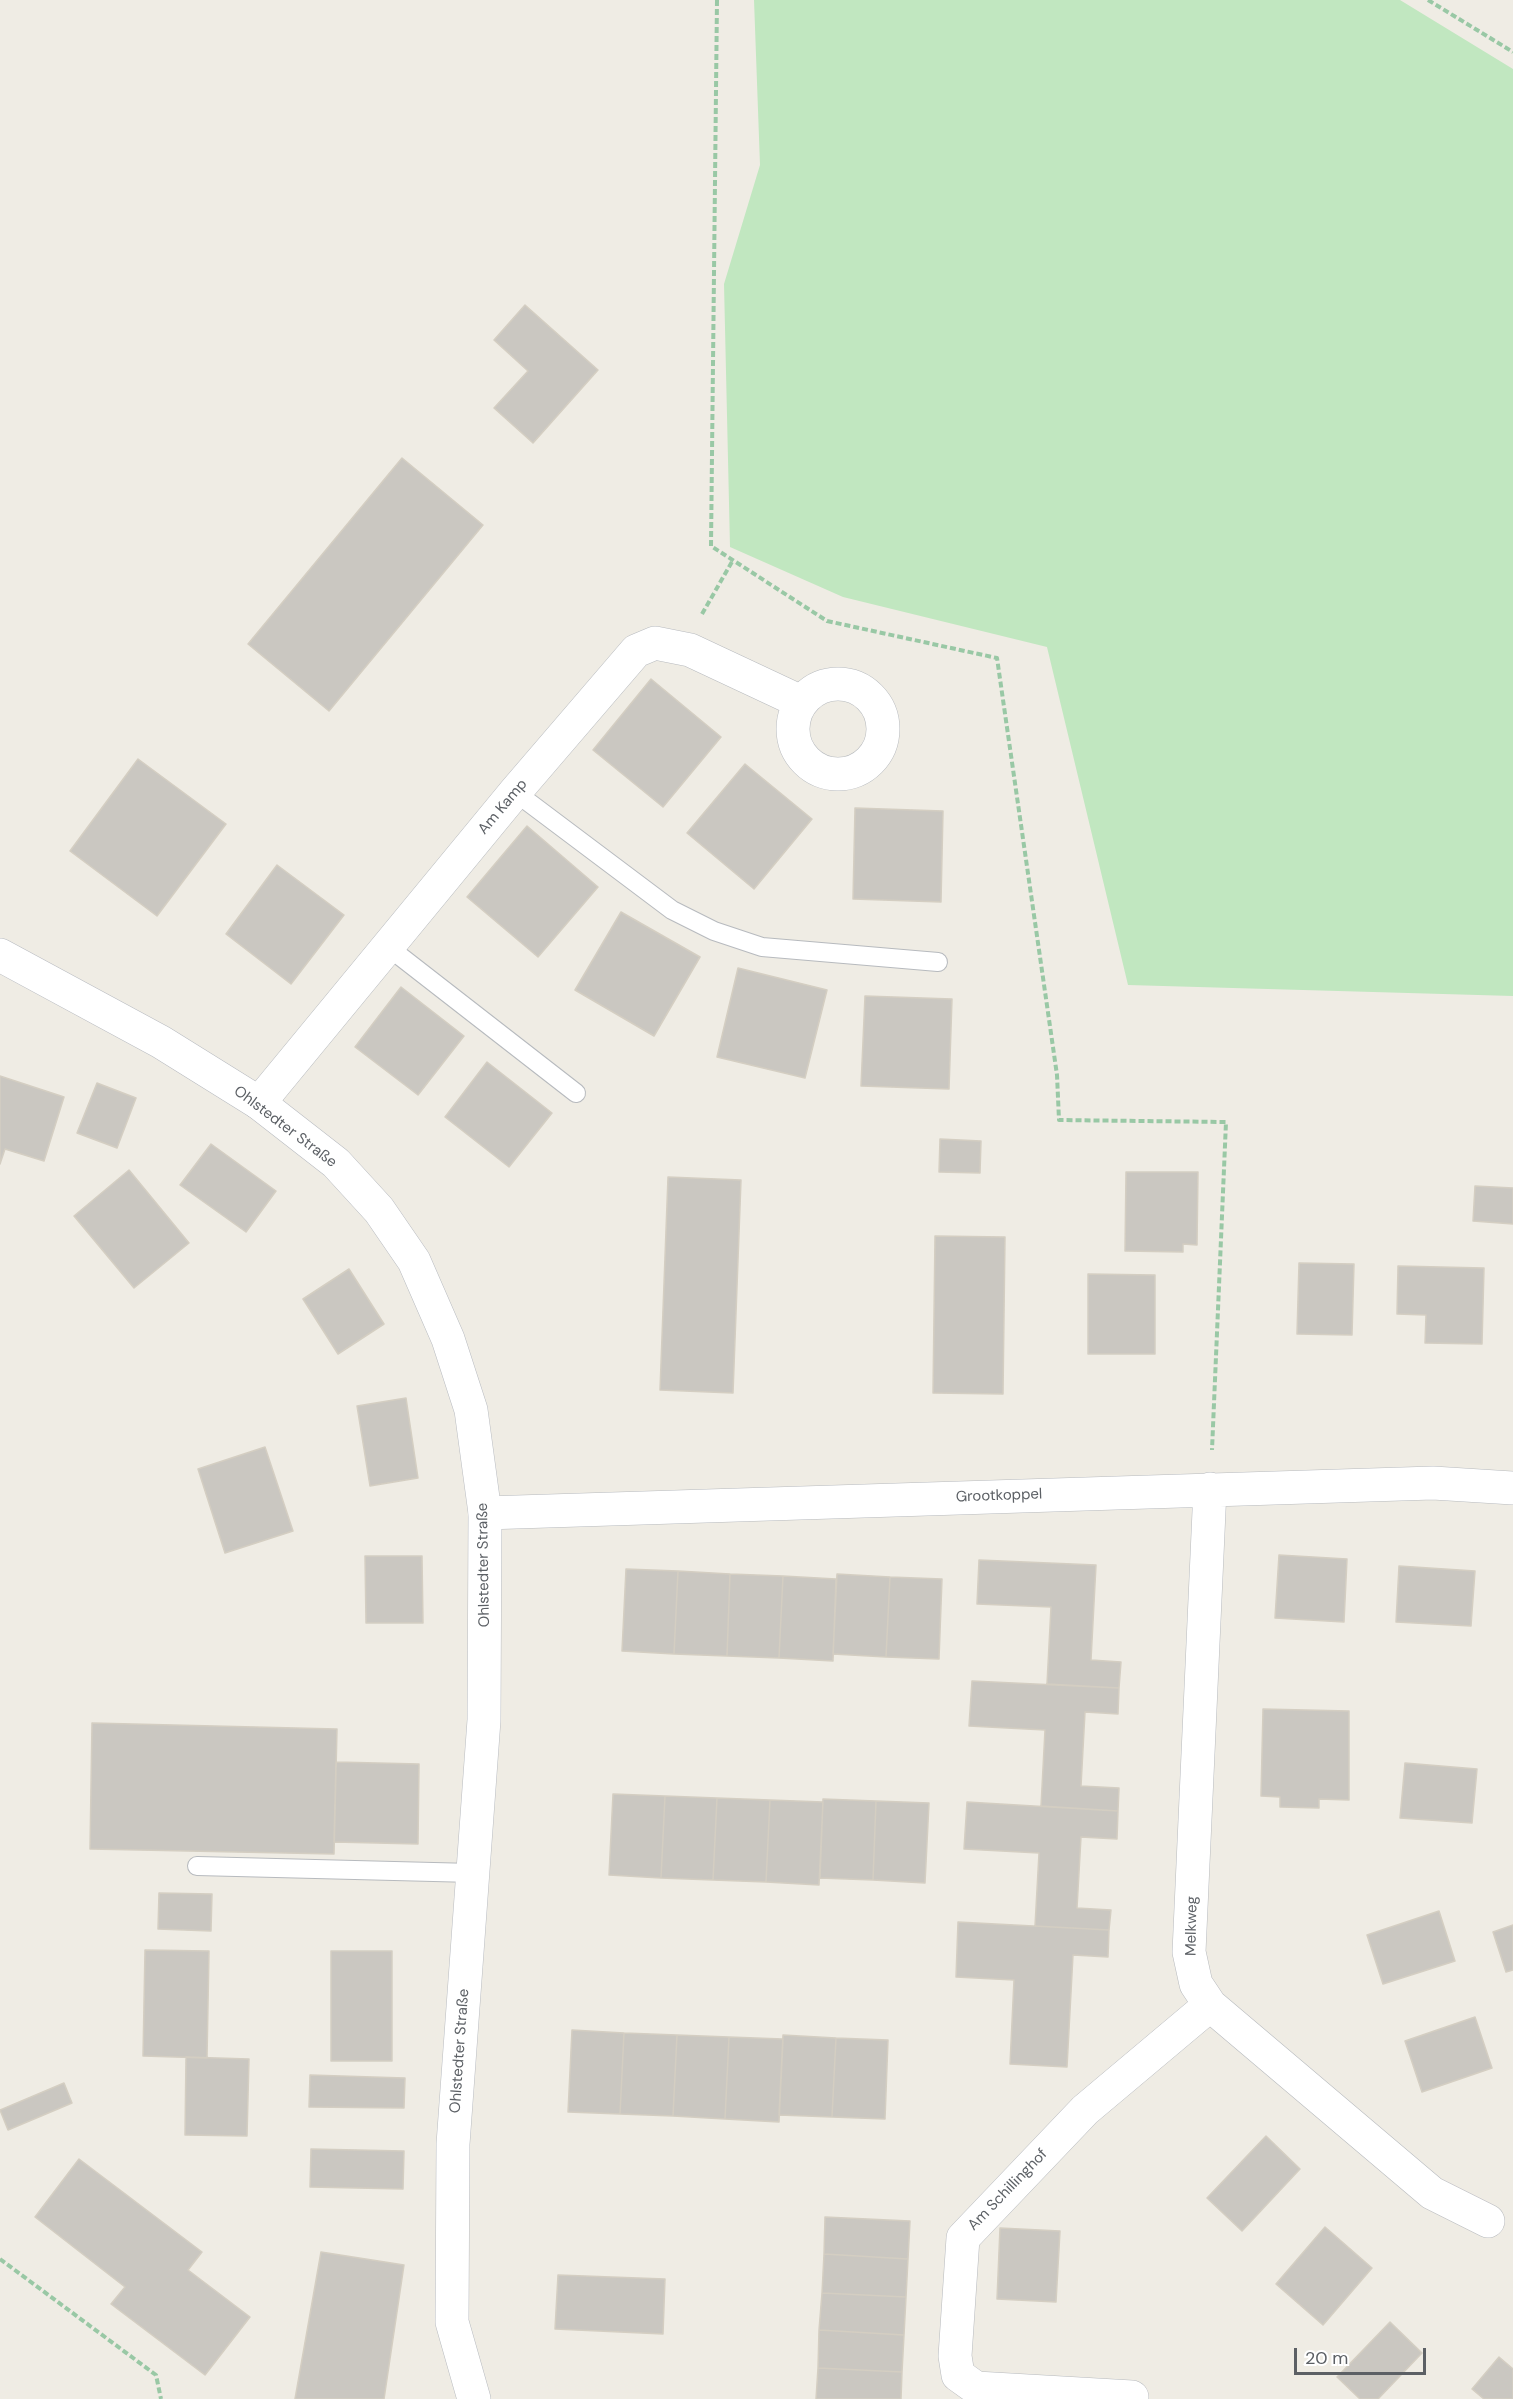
<!DOCTYPE html>
<html>
<head>
<meta charset="utf-8">
<style>
	body { margin:0 }
	#map { position:relative; width:1513px; height:2399px; overflow:hidden; background:#efece4; font-family:"DM Sans",sans-serif }
	canvas { display:block }
	.scale { position:absolute; left:1294px; top:2348px; width:132px; height:27px; box-sizing:border-box; border:3px solid #5c6065; border-top:0; padding-left:8px; font-size:18px; line-height:21px; white-space:nowrap; color:#5c6065; -webkit-text-stroke:4px #fff; paint-order:stroke }
</style>
</head>
<body>
<div id="map">
<canvas width="1513" height="2399"></canvas>
<div class="scale">20 m</div>
</div>
<script>
const ctx = document.querySelector('canvas').getContext('2d');
ctx.lineJoin = 'round';
function fillPath(path, color) {
  ctx.fillStyle = color;
  ctx.fill(path, 'evenodd');
}
function stroke(path, color, width, dash) {
  ctx.strokeStyle = color;
  ctx.lineWidth = width;
  ctx.lineCap = dash ? 'butt' : 'round';
  ctx.setLineDash(dash || []);
  ctx.stroke(path);
}
function drawText(font, color, halo, rows, align = 'center') {
  ctx.font = font + ' "DM Sans",sans-serif';
  ctx.lineWidth = 5;
  ctx.setLineDash([]);
  ctx.textBaseline = 'middle';
  ctx.strokeStyle = halo;
  ctx.fillStyle = color;
  for (const [text, x, y, turn = 0] of rows) {
    ctx.save();
    ctx.translate(x, y);
    ctx.rotate((+turn || 0) * Math.PI / 180);
    ctx.textAlign = isNaN(turn) ? turn : align;
    if (halo) ctx.strokeText(text, 0, 0);
    ctx.fillText(text, 0, 0);
    ctx.restore();
  }
}
fillPath(new Path2D(`
	M 754,0 L 1400,0 L 1513,69 L 1513,996 L 1128,985 L 1047,647 L 843,597 L 730,547 L 724,284 L 760,165 Z`), '#c1e7c0');
const building = new Path2D(`
	M 525,305 L 598,370 L 533,443 L 494,408 L 528,371 L 494,340 Z
	M 402,458 L 483,525 L 329,711 L 248,644 Z
	M 651,679 L 721,737 L 663,807 L 593,750 Z
	M 138,759 L 226,824 L 157,916 L 70,851 Z
	M 745,764 L 812,819 L 754,889 L 687,833 Z
	M 855,808 L 943,811 L 941,902 L 853,899 Z
	M 527,826 L 598,887 L 538,957 L 467,897 Z
	M 277,865 L 344,915 L 291,984 L 226,934 Z
	M 621,912 L 700,957 L 654,1036 L 575,990 Z
	M 738,968 L 827,990 L 805,1078 L 717,1057 Z
	M 401,987 L 464,1036 L 418,1095 L 355,1047 Z
	M 865,996 L 952,999 L 949,1089 L 861,1086 Z
	M 487,1062 L 552,1113 L 509,1167 L 445,1117 Z
	M 0,1076 L 64,1097 L 44,1161 L 5,1149 L 0,1164 Z
	M 97,1083 L 136,1098 L 117,1148 L 77,1133 Z
	M 940,1139 L 981,1141 L 980,1173 L 939,1172 Z
	M 211,1144 L 276,1191 L 246,1232 L 180,1185 Z
	M 129,1170 L 189,1243 L 134,1288 L 74,1216 Z
	M 1126,1172 L 1198,1172 L 1197,1245 L 1183,1244 L 1183,1252 L 1125,1251 Z
	M 668,1177 L 741,1180 L 733,1393 L 660,1390 Z
	M 1475,1186 L 1513,1188 L 1513,1224 L 1473,1221 Z
	M 935,1236 L 1005,1237 L 1003,1394 L 933,1393 Z
	M 1299,1263 L 1354,1264 L 1352,1335 L 1297,1334 Z
	M 1398,1266 L 1484,1268 L 1482,1344 L 1425,1343 L 1426,1315 L 1397,1314 Z
	M 349,1269 L 384,1324 L 338,1354 L 303,1299 Z
	M 1088,1274 L 1155,1275 L 1155,1354 L 1088,1354 Z
	M 406,1398 L 418,1478 L 370,1486 L 357,1406 Z
	M 265,1447 L 293,1531 L 225,1553 L 198,1469 Z
	M 1279,1555 L 1347,1559 L 1344,1622 L 1275,1618 Z
	M 365,1556 L 422,1556 L 423,1623 L 366,1623 Z
	M 979,1560 L 1096,1565 L 1091,1660 L 1121,1662 L 1119,1688 L 1047,1684 L 1051,1607 L 977,1604 Z
	M 1399,1566 L 1475,1571 L 1471,1626 L 1396,1622 Z
	M 626,1569 L 678,1571 L 674,1654 L 622,1651 Z
	M 678,1571 L 730,1574 L 727,1656 L 674,1654 Z
	M 730,1574 L 783,1576 L 779,1658 L 727,1656 Z
	M 837,1574 L 890,1577 L 886,1657 L 833,1654 Z
	M 783,1576 L 836,1579 L 833,1661 L 779,1658 Z
	M 890,1577 L 942,1579 L 939,1659 L 886,1657 Z
	M 972,1681 L 1119,1688 L 1118,1714 L 1085,1712 L 1081,1786 L 1119,1788 L 1118,1811 L 1041,1806 L 1045,1730 L 969,1726 Z
	M 1263,1709 L 1349,1711 L 1349,1800 L 1319,1799 L 1319,1808 L 1280,1807 L 1280,1797 L 1261,1796 Z
	M 92,1723 L 337,1729 L 334,1854 L 90,1849 Z
	M 336,1762 L 419,1764 L 418,1844 L 334,1842 Z
	M 1405,1763 L 1477,1769 L 1472,1823 L 1400,1818 Z
	M 613,1794 L 665,1796 L 661,1878 L 609,1875 Z
	M 665,1796 L 717,1798 L 713,1880 L 661,1878 Z
	M 717,1798 L 770,1800 L 766,1882 L 713,1880 Z
	M 823,1799 L 876,1801 L 873,1880 L 820,1878 Z
	M 770,1800 L 823,1802 L 819,1885 L 766,1882 Z
	M 876,1801 L 929,1803 L 925,1883 L 873,1880 Z
	M 967,1802 L 1118,1811 L 1117,1839 L 1081,1837 L 1077,1908 L 1111,1910 L 1109,1930 L 1035,1926 L 1039,1853 L 964,1849 Z
	M 159,1893 L 212,1894 L 211,1931 L 158,1929 Z
	M 1439,1911 L 1455,1961 L 1383,1984 L 1367,1935 Z
	M 958,1922 L 1109,1930 L 1108,1957 L 1073,1955 L 1067,2067 L 1010,2064 L 1014,1980 L 956,1977 Z
	M 1513,1925 L 1513,1970 L 1506,1972 L 1493,1932 Z
	M 145,1950 L 209,1951 L 207,2058 L 143,2056 Z
	M 331,1951 L 392,1951 L 392,2061 L 331,2061 Z
	M 1475,2017 L 1492,2068 L 1422,2092 L 1405,2041 Z
	M 572,2030 L 624,2033 L 620,2114 L 568,2112 Z
	M 624,2033 L 677,2035 L 673,2116 L 620,2114 Z
	M 677,2035 L 729,2037 L 725,2119 L 673,2116 Z
	M 783,2035 L 836,2038 L 832,2117 L 779,2115 Z
	M 729,2037 L 783,2039 L 779,2122 L 725,2119 Z
	M 836,2038 L 888,2040 L 885,2119 L 832,2117 Z
	M 186,2057 L 249,2059 L 247,2136 L 185,2135 Z
	M 310,2075 L 405,2078 L 404,2108 L 309,2107 Z
	M 64,2083 L 72,2103 L 8,2130 L 0,2110 Z
	M 1266,2136 L 1300,2169 L 1242,2231 L 1207,2198 Z
	M 311,2149 L 404,2151 L 403,2189 L 310,2187 Z
	M 79,2159 L 202,2252 L 188,2270 L 250,2317 L 205,2375 L 111,2304 L 125,2287 L 35,2217 Z
	M 825,2217 L 910,2221 L 908,2259 L 824,2254 Z
	M 1325,2227 L 1372,2268 L 1323,2325 L 1276,2284 Z
	M 1000,2228 L 1060,2231 L 1056,2302 L 997,2299 Z
	M 321,2252 L 404,2265 L 384,2399 L 295,2399 Z
	M 824,2254 L 908,2259 L 906,2297 L 822,2293 Z
	M 558,2275 L 665,2279 L 663,2334 L 555,2329 Z
	M 822,2293 L 906,2297 L 904,2335 L 819,2330 Z
	M 1390,2322 L 1422,2353 L 1378,2399 L 1360,2399 L 1337,2377 Z
	M 819,2330 L 904,2335 L 902,2372 L 818,2368 Z
	M 1499,2357 L 1513,2369 L 1513,2399 L 1484,2399 L 1472,2389 Z
	M 818,2368 L 902,2372 L 901,2399 L 816,2399 Z`);
fillPath(building, '#cac7c1');
stroke(building, '#d4cec2', 1.5);
const lane = new Path2D(`
	M 515,792 L 672,910 L 714,931 L 762,947 L 938,962
	M 387,946 L 576,1093
	M 197,1866 L 473,1873`);
const street = new Path2D(`
	M793 729a45 45 0 1 1 90 0a45 45 0 1 1-90 0Z
	M 259,1103 L 515,792 L 636,651 L 655,643 L 690,650 L 801,702
	M 1210,1489 L 1189,1952 L 1196,1984 L 1210,2005 L 1432,2193 L 1488,2221
	M 485,1513 L 1433,1483 L 1513,1488
	M 1132,2397 L 976,2388 L 958,2375 L 955,2356 L 963,2238 L 1085,2110 L 1210,2005`);
const secondary = new Path2D(`
	M 0,955 L 161,1042 L 259,1103 L 336,1163 L 379,1210 L 414,1261 L 448,1339 L 471,1410 L 485,1513 L 484,1720 L 453,2144 L 452,2322 L 474,2399`);
stroke(lane, '#b7babe', 20);
stroke(street, '#b7babe', 34);
stroke(secondary, '#b8bbc0', 34);
stroke(new Path2D(`
	M 717,0 L 711,546 L 827,621 L 997,658 L 1057,1075 L 1059,1120 L 1226,1122 L 1212,1450
	M 1428,0 L 1513,52
	M 702,614 L 733,560
	M 0,2259 L 156,2375 L 161,2399`), '#99c8a5', 4, [6, 3]);
stroke(lane, '#fff', 18);
stroke(street, '#fff', 33);
stroke(secondary, '#fff', 33);
drawText('15px', '#5c6065', '#fff', [
	["Am Kamp",503,807,-50],
	["Ohlstedter Straße",285,1127,37],
	["Grootkoppel",999,1496,-2],
	["Ohlstedter Straße",484,1565,-91],
	["Melkweg",1192,1926,-89],
	["Ohlstedter Straße",460,2051,-86],
	["Am Schillinghof",1008,2190,-46]
]);
</script>
</body>
</html>
